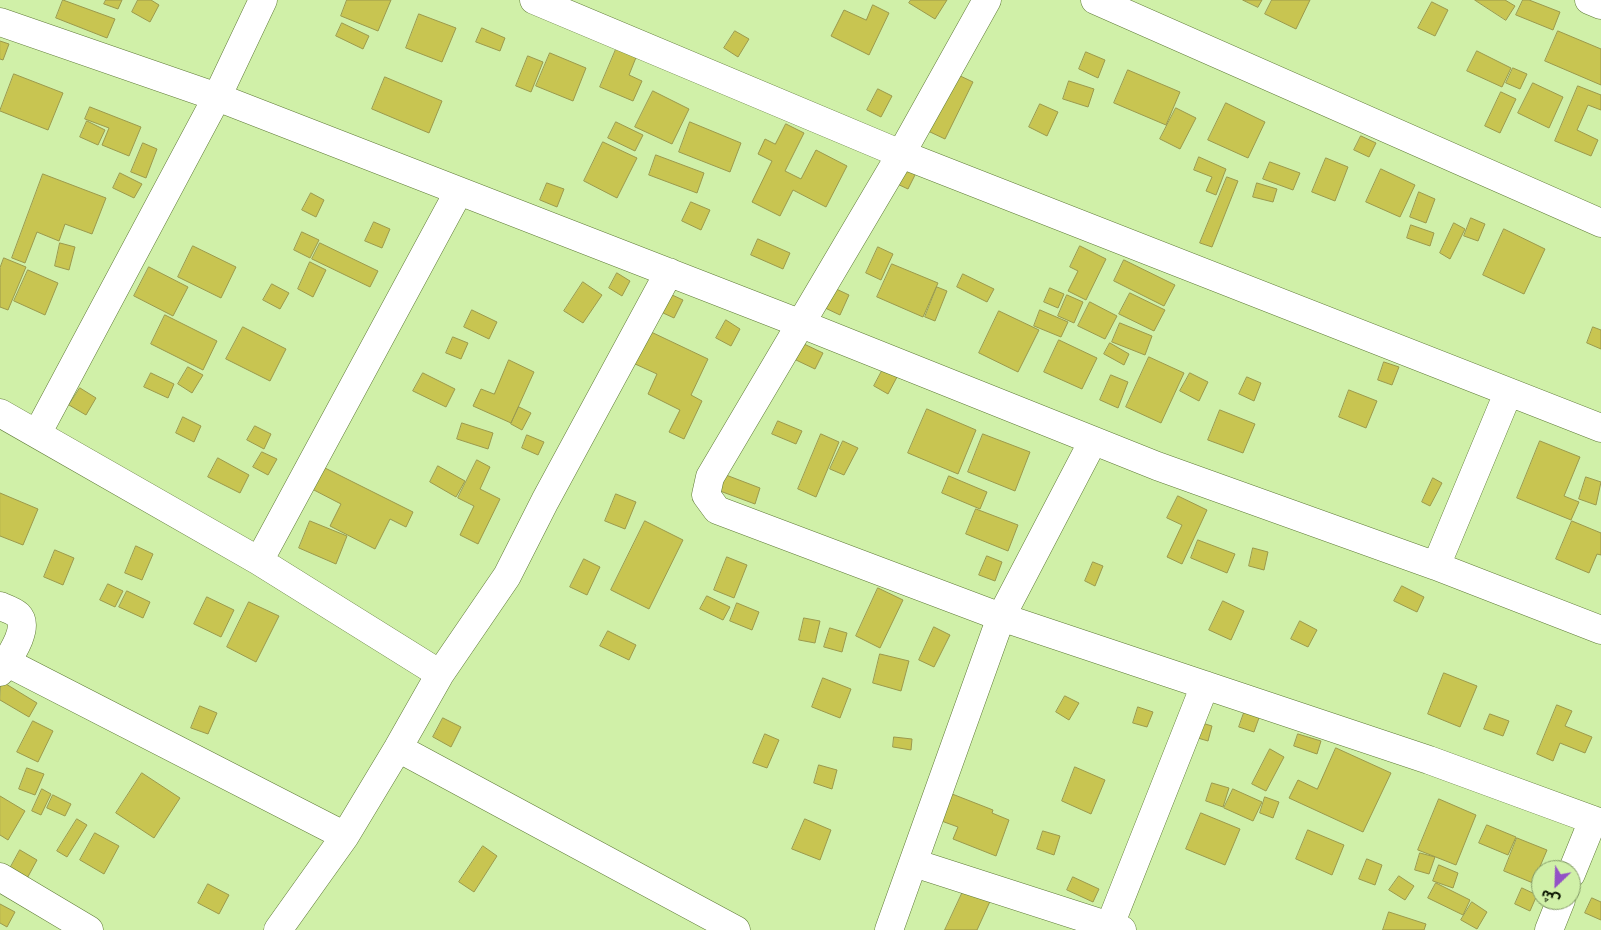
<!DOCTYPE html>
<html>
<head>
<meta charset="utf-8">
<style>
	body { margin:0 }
	#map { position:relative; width:1601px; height:930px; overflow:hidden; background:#d0f0a8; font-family:Barlow,"Noto Sans Arabic",sans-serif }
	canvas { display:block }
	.north { position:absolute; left:1531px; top:860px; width:50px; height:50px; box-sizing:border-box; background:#d0f0a8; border:1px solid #819865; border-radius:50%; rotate:204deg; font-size:14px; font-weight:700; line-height:20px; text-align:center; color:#0a1400 }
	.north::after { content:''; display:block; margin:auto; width:18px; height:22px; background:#9351c6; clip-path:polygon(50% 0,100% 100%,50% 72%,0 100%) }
</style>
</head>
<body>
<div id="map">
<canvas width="1601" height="930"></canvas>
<div class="north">ش</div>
</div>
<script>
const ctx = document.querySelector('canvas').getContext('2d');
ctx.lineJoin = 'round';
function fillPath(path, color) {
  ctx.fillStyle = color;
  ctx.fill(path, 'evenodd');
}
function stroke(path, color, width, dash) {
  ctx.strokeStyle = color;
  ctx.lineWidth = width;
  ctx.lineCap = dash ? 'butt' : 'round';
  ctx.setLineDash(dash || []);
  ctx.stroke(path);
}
const building = new Path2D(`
	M 63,0 L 115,19 L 107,38 L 56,18 Z
	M 106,0 L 122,0 L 118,9 L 104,4 Z
	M 138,0 L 151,0 L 159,5 L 150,22 L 132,12 Z
	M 347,0 L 391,0 L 378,31 L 341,16 Z
	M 911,0 L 947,0 L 935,19 L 909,3 Z
	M 1243,0 L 1262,0 L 1258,7 Z
	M 1272,0 L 1310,0 L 1296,29 L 1265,14 Z
	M 1475,0 L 1505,0 L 1515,6 L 1506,20 Z
	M 1523,0 L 1529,0 L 1560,12 L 1553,30 L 1516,15 Z
	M 1432,2 L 1448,10 L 1435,36 L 1418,28 Z
	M 873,5 L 889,13 L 869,55 L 831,36 L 844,10 L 866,20 Z
	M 419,14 L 456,28 L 442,62 L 406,48 Z
	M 342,23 L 369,36 L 363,49 L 336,36 Z
	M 482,28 L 505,38 L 500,51 L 476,42 Z
	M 735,31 L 749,39 L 738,57 L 724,48 Z
	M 1558,31 L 1601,49 L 1601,85 L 1545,61 Z
	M 0,41 L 9,44 L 3,60 L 0,59 Z
	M 617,47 L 637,55 L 629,75 L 642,81 L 633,101 L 600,87 Z
	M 1477,51 L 1511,68 L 1502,87 L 1467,71 Z
	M 1086,52 L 1105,60 L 1098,78 L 1079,69 Z
	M 550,53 L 586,68 L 573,101 L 536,86 Z
	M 528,56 L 543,62 L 531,92 L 516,86 Z
	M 1513,68 L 1527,74 L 1520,89 L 1506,83 Z
	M 1128,70 L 1180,92 L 1166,125 L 1114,103 Z
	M 14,74 L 63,93 L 48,130 L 0,111 Z
	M 956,74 L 973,82 L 945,139 L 928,131 Z
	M 385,77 L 442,101 L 429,133 L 372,109 Z
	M 1069,81 L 1094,89 L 1088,107 L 1063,99 Z
	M 1533,83 L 1563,97 L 1549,128 L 1518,113 Z
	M 1578,86 L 1601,95 L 1601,110 L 1588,105 L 1577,130 L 1598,140 L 1591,156 L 1555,141 Z
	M 878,89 L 892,96 L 881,117 L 867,110 Z
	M 653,91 L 689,109 L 672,144 L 635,127 Z
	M 1501,92 L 1516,99 L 1500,133 L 1485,126 Z
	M 1226,103 L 1265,122 L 1248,158 L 1208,140 Z
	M 1040,104 L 1058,112 L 1047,136 L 1029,127 Z
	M 90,107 L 141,127 L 129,156 L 102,145 L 109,128 L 85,119 Z
	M 1176,108 L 1196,118 L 1180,149 L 1160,139 Z
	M 87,121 L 105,130 L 98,145 L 80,137 Z
	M 616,122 L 643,135 L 635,151 L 608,138 Z
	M 690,122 L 741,143 L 730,172 L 679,152 Z
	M 786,124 L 804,133 L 785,171 L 801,179 L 816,150 L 847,166 L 826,207 L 793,190 L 780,216 L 752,202 L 772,161 L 758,154 L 765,139 L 775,144 Z
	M 1361,136 L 1376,143 L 1369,157 L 1354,150 Z
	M 603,142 L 637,158 L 617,198 L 584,181 Z
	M 143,143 L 157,149 L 146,178 L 131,172 Z
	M 656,155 L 704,173 L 697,193 L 649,175 Z
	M 1199,157 L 1226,169 L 1216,195 L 1206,191 L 1212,177 L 1194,170 Z
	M 1326,158 L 1348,167 L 1335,201 L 1312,192 Z
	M 1270,162 L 1300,173 L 1293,190 L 1263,179 Z
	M 901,165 L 916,173 L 908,189 L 893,182 Z
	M 1381,169 L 1415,185 L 1400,217 L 1366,202 Z
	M 120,173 L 142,184 L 134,198 L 113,188 Z
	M 43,174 L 106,198 L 92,234 L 65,224 L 59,241 L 37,232 L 25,263 L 12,258 Z
	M 1227,177 L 1238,181 L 1212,247 L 1200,243 Z
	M 547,183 L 564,189 L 557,207 L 540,200 Z
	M 1257,183 L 1277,189 L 1273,202 L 1253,197 Z
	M 1419,192 L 1435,199 L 1426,223 L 1410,217 Z
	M 311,193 L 324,200 L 316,217 L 302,210 Z
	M 691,202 L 710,210 L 701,230 L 682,221 Z
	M 1471,218 L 1485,224 L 1478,241 L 1464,236 Z
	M 374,222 L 390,229 L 382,248 L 365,241 Z
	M 1454,223 L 1465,229 L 1450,259 L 1440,253 Z
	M 1411,225 L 1434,233 L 1430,246 L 1407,238 Z
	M 1504,229 L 1545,249 L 1524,294 L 1483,275 Z
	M 302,232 L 319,240 L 310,258 L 294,250 Z
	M 758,239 L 790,253 L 783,269 L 751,255 Z
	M 60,243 L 75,247 L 69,270 L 55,266 Z
	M 320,243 L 378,271 L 370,287 L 312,259 Z
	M 193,246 L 236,267 L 221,298 L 178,277 Z
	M 1080,246 L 1106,259 L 1086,300 L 1068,291 L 1078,271 L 1070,267 Z
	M 878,247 L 893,254 L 881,280 L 866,273 Z
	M 4,258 L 26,267 L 8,310 L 0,307 L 0,268 Z
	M 1124,260 L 1175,285 L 1164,306 L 1114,281 Z
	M 310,262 L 326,270 L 313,297 L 298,289 Z
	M 892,264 L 938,283 L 923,317 L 877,297 Z
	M 149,267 L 188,287 L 173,316 L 134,296 Z
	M 28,270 L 58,283 L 45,315 L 14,301 Z
	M 617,273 L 630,281 L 622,296 L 609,288 Z
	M 963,274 L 994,289 L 987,302 L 957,287 Z
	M 583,282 L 602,295 L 583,323 L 564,311 Z
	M 272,284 L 289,293 L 280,309 L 263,300 Z
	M 832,287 L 849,295 L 840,315 L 823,307 Z
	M 937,287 L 947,291 L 935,321 L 925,317 Z
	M 1050,288 L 1064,294 L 1058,308 L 1044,302 Z
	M 1130,293 L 1165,310 L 1154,331 L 1119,314 Z
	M 670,294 L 683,300 L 674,318 L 661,312 Z
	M 1067,295 L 1083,302 L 1074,323 L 1058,316 Z
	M 1090,302 L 1117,316 L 1105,339 L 1078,326 Z
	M 472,310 L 497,322 L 489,339 L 464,327 Z
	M 1040,310 L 1068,322 L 1061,337 L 1034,326 Z
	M 999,311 L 1039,330 L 1018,372 L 979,353 Z
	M 165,315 L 217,341 L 203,370 L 151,344 Z
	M 726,320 L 740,329 L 731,346 L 716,338 Z
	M 1120,323 L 1152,336 L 1145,355 L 1112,342 Z
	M 243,327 L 286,349 L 270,381 L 226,359 Z
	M 1593,327 L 1601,330 L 1601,349 L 1587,343 Z
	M 649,331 L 708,359 L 691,395 L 702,401 L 684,439 L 669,432 L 680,410 L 648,394 L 657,374 L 633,363 Z
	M 453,337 L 468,343 L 461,359 L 446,353 Z
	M 1059,340 L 1097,358 L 1082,389 L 1044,372 Z
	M 1110,343 L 1129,354 L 1124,365 L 1104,354 Z
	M 804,344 L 823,353 L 815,369 L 796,360 Z
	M 1149,357 L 1184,373 L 1161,423 L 1126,407 Z
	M 509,360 L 534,372 L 511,423 L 473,406 L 481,389 L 494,394 Z
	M 1384,362 L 1399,367 L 1392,385 L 1378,380 Z
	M 188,367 L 203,375 L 192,393 L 178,384 Z
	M 883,369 L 897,377 L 888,394 L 874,386 Z
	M 151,373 L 174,384 L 168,398 L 144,387 Z
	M 423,373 L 455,389 L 446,407 L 413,391 Z
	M 1190,373 L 1208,382 L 1199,401 L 1180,391 Z
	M 1111,375 L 1128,382 L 1118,408 L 1100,400 Z
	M 1247,377 L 1261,383 L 1254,401 L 1239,394 Z
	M 80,388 L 96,398 L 86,415 L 69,405 Z
	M 1349,390 L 1377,401 L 1366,428 L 1339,417 Z
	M 519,407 L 531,413 L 522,430 L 511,424 Z
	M 927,409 L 976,430 L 958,474 L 908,453 Z
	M 1220,410 L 1255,424 L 1243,453 L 1208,440 Z
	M 183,417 L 201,426 L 194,442 L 176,433 Z
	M 778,421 L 802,431 L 796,444 L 772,434 Z
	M 462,423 L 493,433 L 488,449 L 457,439 Z
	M 255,426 L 271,434 L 264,449 L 247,440 Z
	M 821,434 L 839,442 L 816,497 L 798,489 Z
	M 983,434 L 1030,452 L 1015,491 L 968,472 Z
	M 527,435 L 544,442 L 538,455 L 522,448 Z
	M 843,441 L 858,448 L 844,475 L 830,469 Z
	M 1540,441 L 1580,457 L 1564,496 L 1579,502 L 1571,520 L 1517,498 Z
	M 262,452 L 277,459 L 268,475 L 253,467 Z
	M 218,458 L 249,475 L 240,493 L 208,477 Z
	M 477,460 L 490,467 L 480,489 L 500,499 L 478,544 L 460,535 L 474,506 L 458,498 Z
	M 438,466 L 465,481 L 456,497 L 430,482 Z
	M 323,467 L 413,512 L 406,527 L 390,519 L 375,549 L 330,526 L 341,504 L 312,489 Z
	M 726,475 L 760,488 L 755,504 L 720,491 Z
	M 949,476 L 987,492 L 980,509 L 942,493 Z
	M 1586,477 L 1601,482 L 1596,505 L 1579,499 Z
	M 1433,478 L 1442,483 L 1430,506 L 1422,502 Z
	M 0,493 L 38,509 L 23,545 L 0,536 Z
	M 616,494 L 636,502 L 625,529 L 605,521 Z
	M 1178,496 L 1207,510 L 1182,564 L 1167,557 L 1182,525 L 1167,518 Z
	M 976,509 L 1018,525 L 1008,551 L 966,534 Z
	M 310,521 L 347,536 L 336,564 L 299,548 Z
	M 645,521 L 683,540 L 649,609 L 611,590 Z
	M 1572,521 L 1601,533 L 1601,555 L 1597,554 L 1589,573 L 1556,559 Z
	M 1198,540 L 1235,554 L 1227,573 L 1191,558 Z
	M 136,546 L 153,554 L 142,580 L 125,573 Z
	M 1253,548 L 1268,552 L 1264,570 L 1249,566 Z
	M 55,550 L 74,558 L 63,585 L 44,577 Z
	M 987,556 L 1002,562 L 995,581 L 979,575 Z
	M 727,557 L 747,565 L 734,598 L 714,590 Z
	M 584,559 L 600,567 L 587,595 L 570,587 Z
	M 1093,562 L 1103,566 L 1095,586 L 1085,581 Z
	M 108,584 L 123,591 L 115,607 L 100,600 Z
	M 1402,586 L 1424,597 L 1417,612 L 1394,601 Z
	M 878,588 L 903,600 L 880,648 L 856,636 Z
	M 127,591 L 150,602 L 143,618 L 119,607 Z
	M 707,596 L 730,607 L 723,620 L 700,609 Z
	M 207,597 L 234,610 L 221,637 L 194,624 Z
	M 1223,601 L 1244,611 L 1231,640 L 1209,630 Z
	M 249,602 L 279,616 L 256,662 L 227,647 Z
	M 737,603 L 759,612 L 752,630 L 730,621 Z
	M 804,618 L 820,621 L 815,643 L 799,640 Z
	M 1300,621 L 1317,630 L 1308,647 L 1291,639 Z
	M 934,627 L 950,635 L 934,667 L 919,660 Z
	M 830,628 L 847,633 L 842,652 L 824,647 Z
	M 608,631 L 636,645 L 629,660 L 600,646 Z
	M 880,654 L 909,661 L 901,691 L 873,683 Z
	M 1444,673 L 1477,686 L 1460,727 L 1428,714 Z
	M 823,678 L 851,689 L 840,718 L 812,707 Z
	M 1,681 L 37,703 L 29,717 L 0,700 Z
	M 1065,696 L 1079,703 L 1069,720 L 1056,712 Z
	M 1557,705 L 1572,711 L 1565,726 L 1592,737 L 1585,753 L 1560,743 L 1553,761 L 1537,754 Z
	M 200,706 L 217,713 L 208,734 L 191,728 Z
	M 1138,707 L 1153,712 L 1147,727 L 1133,723 Z
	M 1245,710 L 1260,715 L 1254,732 L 1239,727 Z
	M 1490,714 L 1509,721 L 1503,736 L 1484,729 Z
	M 443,718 L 461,727 L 451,747 L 433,737 Z
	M 33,721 L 53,731 L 38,762 L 17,752 Z
	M 1195,721 L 1212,726 L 1208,741 L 1191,736 Z
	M 765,734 L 779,740 L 767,768 L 753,763 Z
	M 1298,734 L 1321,741 L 1317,754 L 1294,746 Z
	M 894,737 L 912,739 L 911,750 L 893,747 Z
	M 1336,748 L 1391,773 L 1363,832 L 1289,798 L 1298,780 L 1317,789 Z
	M 1270,749 L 1284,757 L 1266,791 L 1252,784 Z
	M 819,765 L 837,770 L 832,789 L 814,783 Z
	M 1075,767 L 1105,780 L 1091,814 L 1062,801 Z
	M 27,768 L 44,774 L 35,795 L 19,789 Z
	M 142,773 L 180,798 L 154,838 L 116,813 Z
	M 1212,783 L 1229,788 L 1223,807 L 1206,801 Z
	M 42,789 L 51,794 L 41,815 L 32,811 Z
	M 1233,789 L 1262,802 L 1253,821 L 1224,808 Z
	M 947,792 L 993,810 L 992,813 L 1009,820 L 996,856 L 953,839 L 958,827 L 936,819 Z
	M 53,795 L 71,804 L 65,816 L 47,808 Z
	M 0,796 L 25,811 L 8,840 L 0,835 Z
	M 1265,797 L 1279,802 L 1273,818 L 1260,813 Z
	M 1439,799 L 1476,815 L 1456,865 L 1418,850 Z
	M 1201,813 L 1240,829 L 1225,865 L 1186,849 Z
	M 77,819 L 87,825 L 67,857 L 57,851 Z
	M 805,819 L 831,830 L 820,860 L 792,849 Z
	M 1487,825 L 1516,837 L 1508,855 L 1479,843 Z
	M 1308,830 L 1344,845 L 1332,875 L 1296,859 Z
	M 1043,831 L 1060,836 L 1054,855 L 1037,849 Z
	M 95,833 L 119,846 L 104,874 L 80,860 Z
	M 1517,838 L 1547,850 L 1533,883 L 1504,871 Z
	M 483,846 L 497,856 L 474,892 L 459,882 Z
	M 20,850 L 37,860 L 24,884 L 7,874 Z
	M 1420,853 L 1435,857 L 1429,874 L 1415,870 Z
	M 1367,859 L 1382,865 L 1375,885 L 1359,879 Z
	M 1439,865 L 1458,873 L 1453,888 L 1433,881 Z
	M 1399,876 L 1414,886 L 1405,900 L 1389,890 Z
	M 1073,877 L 1099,889 L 1093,902 L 1067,890 Z
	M 1436,883 L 1470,900 L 1463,915 L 1428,898 Z
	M 208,884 L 229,895 L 219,914 L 198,903 Z
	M 966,885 L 992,897 L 977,930 L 945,930 Z
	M 1522,888 L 1537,895 L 1530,911 L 1515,904 Z
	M 1592,898 L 1601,902 L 1601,920 L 1585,913 Z
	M 1472,902 L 1487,912 L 1477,929 L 1461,920 Z
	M 0,904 L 15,912 L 7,927 L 0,923 Z
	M 1389,912 L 1426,924 L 1424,930 L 1383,930 Z`);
fillPath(building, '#c8c551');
stroke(building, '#9b994c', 1);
const minor = new Path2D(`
	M 534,0 L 901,154 L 1601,428
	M 987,0 L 901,154 L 710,477 L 706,495 L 717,510 L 1001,617 L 1429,760 L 1601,823
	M 1095,0 L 1601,223
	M 1589,0 L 1601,5
	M 0,22 L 217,97 L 799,323 L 1157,466 L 1436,566 L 1601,630
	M 0,413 L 259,561 L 440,674
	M 37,434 L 217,97 L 263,0
	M 259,561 L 459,191
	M 1436,566 L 1508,393
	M 0,606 C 5,608 14,611 18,615 C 31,628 8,659 0,672
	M 6,662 L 345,836
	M 398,748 L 736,930
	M 914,863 L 1122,930
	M 1571,874 L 1593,820
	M 0,877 L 89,930
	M 1110,925 L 1205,685
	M 278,930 L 345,836 L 398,748 L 440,674 L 507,576 L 545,501 L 669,272
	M 889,930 L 1001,617 L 1093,441
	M 1549,930 L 1561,900`);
stroke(minor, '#5f7a37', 29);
stroke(minor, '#fff', 28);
</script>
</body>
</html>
